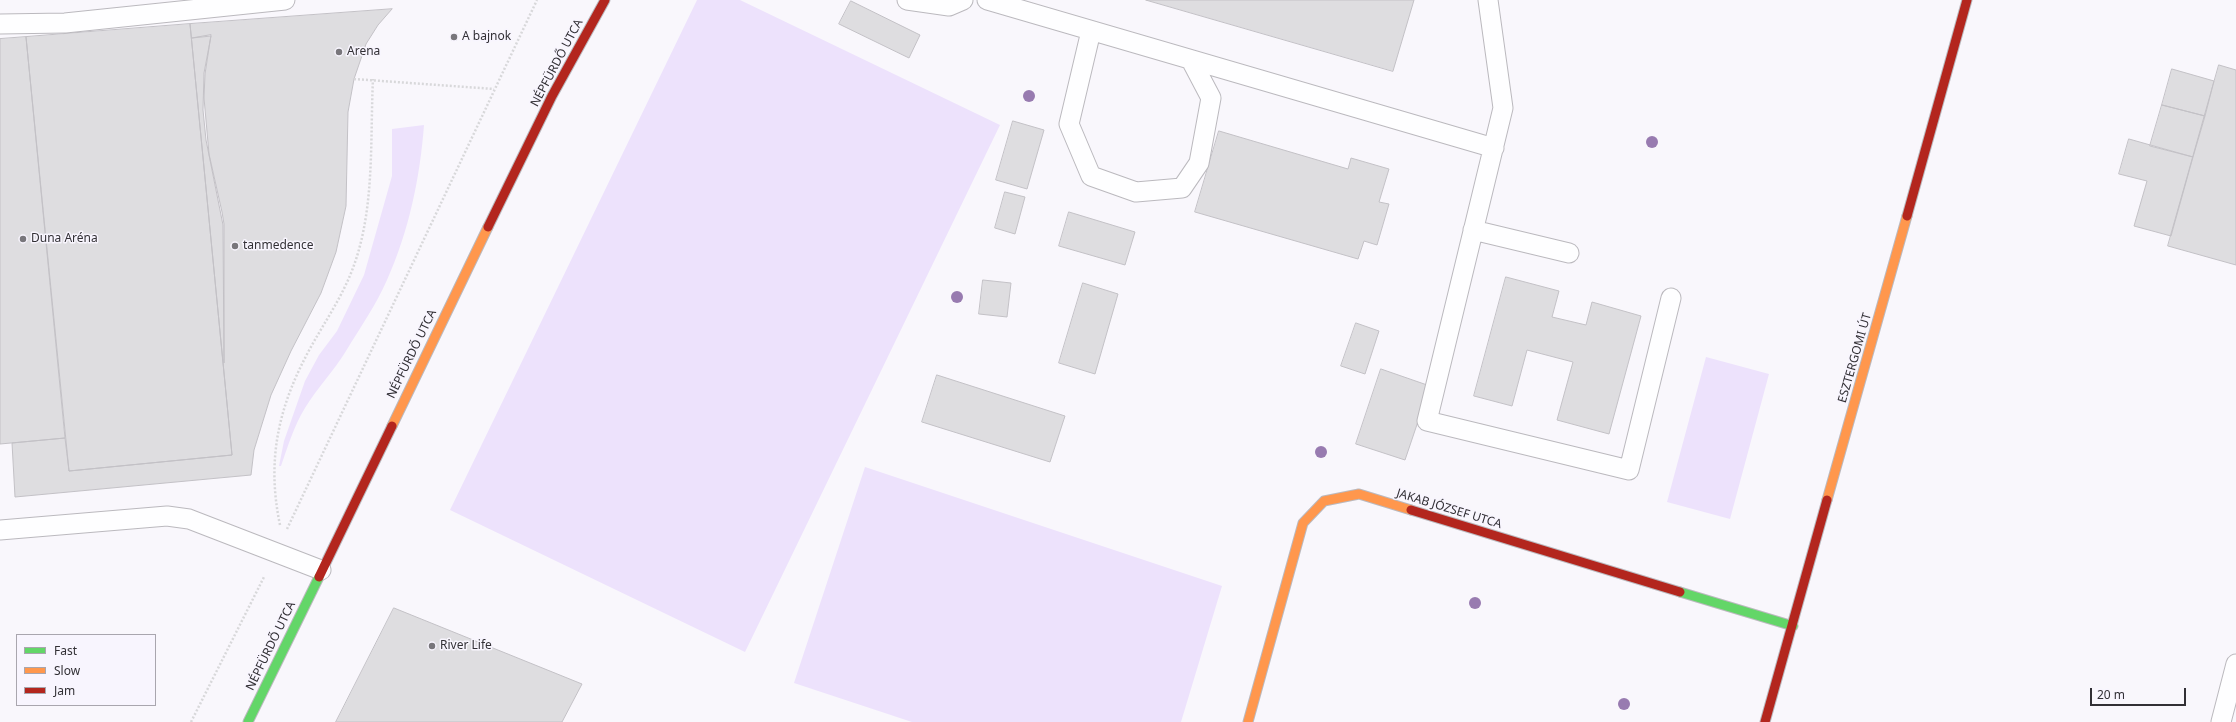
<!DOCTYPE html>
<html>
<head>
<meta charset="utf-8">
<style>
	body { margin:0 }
	#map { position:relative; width:2236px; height:722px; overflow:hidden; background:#f9f7fc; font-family:"Noto Sans",sans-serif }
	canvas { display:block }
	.legend { position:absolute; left:16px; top:634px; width:140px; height:72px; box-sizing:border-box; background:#f8f5fe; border:1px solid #a9a6ae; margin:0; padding:5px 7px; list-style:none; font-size:12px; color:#323035 }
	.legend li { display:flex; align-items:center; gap:8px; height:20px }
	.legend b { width:20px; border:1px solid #a9a6ae }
	.scale { position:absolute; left:2090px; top:688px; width:96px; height:18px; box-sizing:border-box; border:2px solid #323035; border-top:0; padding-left:5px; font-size:12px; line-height:14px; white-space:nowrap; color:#323035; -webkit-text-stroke:3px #f8f5fe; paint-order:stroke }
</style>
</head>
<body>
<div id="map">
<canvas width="2236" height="722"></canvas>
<ul class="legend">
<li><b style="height:5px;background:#63d668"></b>Fast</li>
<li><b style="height:5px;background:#ff974d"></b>Slow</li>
<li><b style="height:5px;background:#b3261e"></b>Jam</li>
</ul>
<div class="scale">20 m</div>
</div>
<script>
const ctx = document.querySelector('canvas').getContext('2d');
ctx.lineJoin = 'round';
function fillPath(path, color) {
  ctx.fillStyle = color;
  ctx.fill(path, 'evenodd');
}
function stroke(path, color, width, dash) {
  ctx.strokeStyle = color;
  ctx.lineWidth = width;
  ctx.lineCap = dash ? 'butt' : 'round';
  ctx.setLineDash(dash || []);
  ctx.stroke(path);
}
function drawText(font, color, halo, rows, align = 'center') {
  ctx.font = font + ' "Noto Sans",sans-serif';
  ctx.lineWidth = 3;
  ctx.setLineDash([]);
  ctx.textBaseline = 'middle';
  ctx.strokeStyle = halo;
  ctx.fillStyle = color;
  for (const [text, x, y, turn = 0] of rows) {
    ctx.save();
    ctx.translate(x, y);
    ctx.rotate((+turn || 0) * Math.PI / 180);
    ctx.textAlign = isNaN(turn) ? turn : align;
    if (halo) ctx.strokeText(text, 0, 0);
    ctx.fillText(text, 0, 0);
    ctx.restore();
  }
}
fillPath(new Path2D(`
	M 697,0 L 740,0 L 1000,125 L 745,652 L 450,510 Z
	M 424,125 C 420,178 409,231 387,280 C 376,305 360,328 346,351 C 334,371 317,388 305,408 C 294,426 288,446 281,466 L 279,466 L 284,441 L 305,381 L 319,355 L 337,331 L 364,275 L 392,176 L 392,129 Z
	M 1706,357 L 1769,374 L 1730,519 L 1667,502 Z
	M 865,467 L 1222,586 L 1181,722 L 912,722 L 794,683 Z`), '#ede2fc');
const building = new Path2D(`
	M 1146,0 L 1414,0 L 1393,71 Z
	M 851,1 L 920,35 L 909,58 L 839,24 Z
	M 392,9 L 378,25 L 366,44 L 354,79 L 348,112 L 346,206 L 336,252 L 321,293 L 291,351 L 271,395 L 254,450 L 251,475 L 15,497 L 12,443 L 65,438 L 69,471 L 232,455 L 190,24 Z
	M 190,24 L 232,455 L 69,471 L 26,37 Z
	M 211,35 L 205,74 L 204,98 L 209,154 L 222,212 L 224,224 L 224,363 L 223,225 L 206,140 L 203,110 L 204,73 L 211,36 L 192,38 Z
	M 26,37 L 65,438 L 0,444 L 0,39 Z
	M 2219,65 L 2236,70 L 2236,265 L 2168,246 Z
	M 2172,69 L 2214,81 L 2205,116 L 2162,105 Z
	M 2162,105 L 2205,116 L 2193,157 L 2150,146 Z
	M 1013,121 L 1044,130 L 1027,189 L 996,180 Z
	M 1219,131 L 1348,169 L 1351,158 L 1389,169 L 1379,202 L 1389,204 L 1377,245 L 1364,241 L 1358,259 L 1195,212 Z
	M 2129,139 L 2193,157 L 2171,236 L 2134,226 L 2147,181 L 2119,174 Z
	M 1005,192 L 1025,197 L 1015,234 L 995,228 Z
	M 1069,212 L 1135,232 L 1125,265 L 1059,246 Z
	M 1506,277 L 1559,291 L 1552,317 L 1586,325 L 1592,302 L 1641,316 L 1609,434 L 1557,420 L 1573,362 L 1527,350 L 1512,406 L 1474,396 Z
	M 983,280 L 1011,283 L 1007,317 L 979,314 Z
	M 1083,283 L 1118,294 L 1095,374 L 1059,363 Z
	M 1356,323 L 1379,331 L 1365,374 L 1341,366 Z
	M 1381,369 L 1430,386 L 1405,460 L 1356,444 Z
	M 937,375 L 1065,416 L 1050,462 L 922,422 Z
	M 394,608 L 582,684 L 562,722 L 336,722 Z`);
fillPath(building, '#dedde0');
stroke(building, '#c3c1c6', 1);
const lane = new Path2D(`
	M 907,0 L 949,6 L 963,0
	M 987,0 L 1494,148
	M 1488,0 L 1503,108 L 1427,421 L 1629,470 L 1671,298
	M 0,24 L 65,23 L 285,0
	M 1091,31 L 1069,124 L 1091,176 L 1136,192 L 1182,188 L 1199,163 L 1211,98 L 1191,60
	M 1473,230 L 1569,253
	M 0,530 L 167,516 L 189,519 L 321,570
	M 2221,722 L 2236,664`);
const fast = new Path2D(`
	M 1680,592 L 1793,626
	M 248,722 L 319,577`);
const slow = new Path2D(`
	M 392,426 L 488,227
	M 1827,500 L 1907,216
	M 1248,722 L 1303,523 L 1324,501 L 1359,494 L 1411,510`);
const jam = new Path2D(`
	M 1907,216 L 1967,0
	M 488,227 L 552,96 L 605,0
	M 1411,510 L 1680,592
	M 319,577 L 392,426
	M 1765,722 L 1827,500`);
stroke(lane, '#bbb9be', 21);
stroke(fast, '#bbb9be', 11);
stroke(slow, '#bbb9be', 11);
stroke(jam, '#bbb9be', 11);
stroke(new Path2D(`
	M 354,79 L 494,89
	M 280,525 C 266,458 279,404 312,345 C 326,320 343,295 353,268 C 375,209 370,141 373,79
	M 287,529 L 537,0
	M 191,722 L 264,577`), '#d8d8da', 2.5, [2, 2]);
stroke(lane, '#fefeff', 19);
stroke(fast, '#63d668', 9);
stroke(slow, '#ff974d', 9);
stroke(jam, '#b3261e', 9);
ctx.fillStyle = '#987bb0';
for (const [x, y] of [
	[1029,96],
	[1652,142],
	[957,297],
	[1321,452],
	[1475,603],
	[1624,704]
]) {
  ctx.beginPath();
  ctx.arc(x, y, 6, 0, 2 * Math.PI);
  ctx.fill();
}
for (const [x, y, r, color] of [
	[454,37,4,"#78767b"],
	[339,52,4,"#78767b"],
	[23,239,4,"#78767b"],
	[235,246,4,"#78767b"],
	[432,646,4,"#78767b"]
]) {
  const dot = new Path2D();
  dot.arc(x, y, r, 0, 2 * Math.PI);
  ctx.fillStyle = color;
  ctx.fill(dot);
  stroke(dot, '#f8f5fe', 1.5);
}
drawText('12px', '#323035', '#f8f5fe', [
	["A bajnok",462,37],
	["Arena",347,52],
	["Duna Aréna",31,239],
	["tanmedence",243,246],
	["River Life",440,646]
], 'left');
drawText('12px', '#323035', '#f8f5fe', [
	["NÉPFÜRDŐ UTCA",557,63,-62],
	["NÉPFÜRDŐ UTCA",412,354,-64],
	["ESZTERGOMI ÚT",1855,358,-74],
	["JAKAB JÓZSEF UTCA",1449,509,17],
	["NÉPFÜRDŐ UTCA",271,646,-64]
]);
</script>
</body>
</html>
